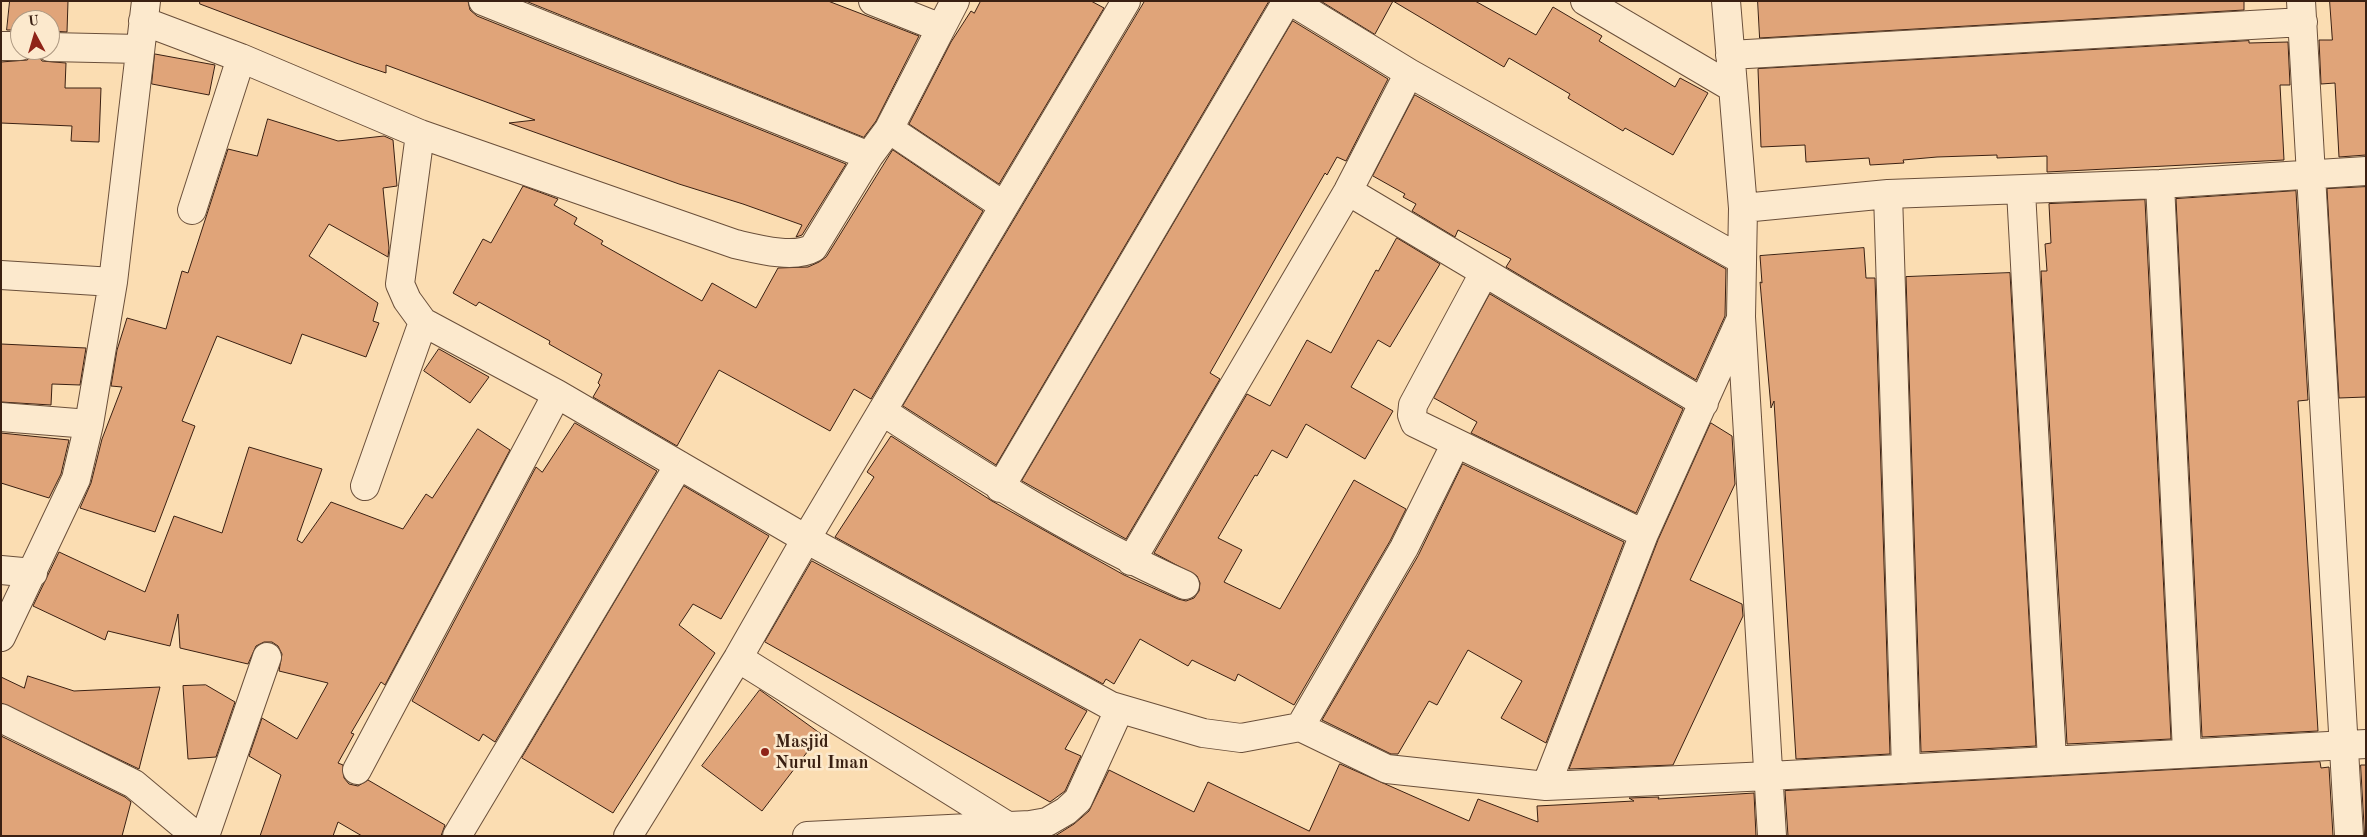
<!DOCTYPE html>
<html>
<head>
<meta charset="utf-8">
<style>
	body { margin:0 }
	#map { position:relative; width:2367px; height:837px; overflow:hidden; background:#fbddb2; font-family:"Old Standard TT",serif }
	canvas { display:block }
	.frame { position:absolute; inset:0; border:2px solid #3a2012; pointer-events:none }
	.north { position:absolute; left:10px; top:10px; width:50px; height:50px; box-sizing:border-box; background:#fce9cd; border:1px solid #ae9982; border-radius:50%; rotate:354deg; font-size:14px; font-weight:700; line-height:20px; text-align:center; color:#3a2012 }
	.north::after { content:''; display:block; margin:auto; width:18px; height:22px; background:#8f2418; clip-path:polygon(50% 0,100% 100%,50% 72%,0 100%) }
</style>
</head>
<body>
<div id="map">
<canvas width="2367" height="837"></canvas>
<div class="frame"></div>
<div class="north">U</div>
</div>
<script>
const ctx = document.querySelector('canvas').getContext('2d');
ctx.lineJoin = 'round';
function fillPath(path, color) {
  ctx.fillStyle = color;
  ctx.fill(path, 'evenodd');
}
function stroke(path, color, width, dash) {
  ctx.strokeStyle = color;
  ctx.lineWidth = width;
  ctx.lineCap = dash ? 'butt' : 'round';
  ctx.setLineDash(dash || []);
  ctx.stroke(path);
}
function drawText(font, color, halo, rows, align = 'center') {
  ctx.font = font + ' "Old Standard TT",serif';
  ctx.lineWidth = 5;
  ctx.setLineDash([]);
  ctx.textBaseline = 'middle';
  ctx.strokeStyle = halo;
  ctx.fillStyle = color;
  for (const [text, x, y, turn = 0] of rows) {
    ctx.save();
    ctx.translate(x, y);
    ctx.rotate((+turn || 0) * Math.PI / 180);
    ctx.textAlign = isNaN(turn) ? turn : align;
    if (halo) ctx.strokeText(text, 0, 0);
    ctx.fillText(text, 0, 0);
    ctx.restore();
  }
}
const building = new Path2D(`
	M 10,1 L 68,1 L 67,32 L 50,31 L 50,20 L 20,20 L 20,30 L 7,30 Z
	M 200,1 L 468,1 L 470,10 L 477,16 L 846,164 L 802,235 L 796,237 L 802,225 L 743,204 L 679,184 L 509,123 L 535,120 L 386,65 L 386,73 L 356,63 L 200,4 Z
	M 526,1 L 828,1 L 919,36 L 876,121 L 864,137 Z
	M 981,1 L 1091,1 L 1104,8 L 999,184 L 909,124 L 951,42 L 971,11 L 974,13 Z
	M 1145,1 L 1269,1 L 996,465 L 903,406 Z
	M 1321,1 L 1475,1 L 1536,35 L 1553,7 L 1602,36 L 1599,41 L 1675,87 L 1680,78 L 1708,93 L 1673,155 L 1625,128 L 1623,131 L 1568,98 L 1570,94 L 1509,58 L 1504,67 L 1393,1 L 1375,34 Z
	M 1758,1 L 2244,1 L 2244,10 L 1760,38 Z
	M 2330,1 L 2366,1 L 2366,155 L 2339,157 L 2335,83 L 2321,84 L 2319,40 L 2332,40 Z
	M 1293,21 L 1388,79 L 1346,161 L 1337,157 L 1327,175 L 1325,173 L 1274,261 L 1210,373 L 1220,379 L 1126,539 L 1022,481 Z
	M 2249,41 L 2249,43 L 2288,42 L 2290,85 L 2280,85 L 2284,160 L 2047,172 L 2047,156 L 1997,158 L 1997,155 L 1937,157 L 1903,160 L 1904,163 L 1870,165 L 1869,158 L 1806,162 L 1805,145 L 1761,147 L 1758,69 Z
	M 35,50 L 42,61 L 66,63 L 65,88 L 101,88 L 99,142 L 71,141 L 72,126 L 1,123 L 1,62 L 27,60 Z
	M 155,54 L 215,65 L 209,95 L 152,84 Z
	M 1415,95 L 1726,269 L 1725,316 L 1696,380 L 1506,267 L 1511,259 L 1458,230 L 1455,237 L 1412,211 L 1416,204 L 1403,197 L 1405,194 L 1373,176 Z
	M 268,119 L 338,141 L 384,136 L 393,140 L 397,186 L 383,188 L 389,248 L 388,257 L 329,224 L 309,256 L 378,303 L 373,321 L 379,323 L 366,357 L 302,334 L 291,364 L 217,336 L 182,421 L 195,426 L 155,532 L 80,508 L 91,483 L 102,439 L 122,387 L 111,386 L 117,350 L 127,318 L 166,329 L 182,271 L 188,273 L 228,149 L 257,156 Z
	M 893,150 L 983,211 L 871,399 L 854,389 L 830,431 L 719,370 L 677,446 L 593,397 L 600,385 L 598,383 L 602,374 L 549,344 L 550,341 L 479,302 L 476,306 L 453,293 L 483,239 L 491,243 L 523,186 L 558,199 L 554,205 L 577,218 L 574,224 L 603,241 L 601,244 L 702,301 L 712,283 L 756,308 L 778,268 L 808,267 L 819,262 L 826,257 Z
	M 2366,187 L 2366,397 L 2339,398 L 2327,189 Z
	M 2296,191 L 2308,400 L 2298,401 L 2318,731 L 2202,737 L 2176,199 Z
	M 2145,200 L 2171,739 L 2067,744 L 2041,271 L 2047,271 L 2045,244 L 2051,243 L 2049,204 Z
	M 1397,238 L 1440,264 L 1390,347 L 1378,340 L 1351,387 L 1393,411 L 1365,459 L 1306,424 L 1287,458 L 1272,450 L 1257,476 L 1255,475 L 1218,538 L 1242,550 L 1224,582 L 1280,609 L 1354,480 L 1406,509 L 1390,541 L 1294,705 L 1238,674 L 1235,681 L 1192,660 L 1188,666 L 1140,639 L 1114,684 L 1106,679 L 1103,684 L 835,537 L 874,477 L 867,472 L 891,436 L 992,501 L 1124,575 L 1178,599 L 1186,601 L 1194,598 L 1199,591 L 1200,583 L 1197,576 L 1154,553 L 1247,394 L 1270,406 L 1307,340 L 1331,353 L 1376,270 L 1378,271 Z
	M 1864,248 L 1866,278 L 1875,278 L 1890,754 L 1796,759 L 1774,401 L 1771,408 L 1760,282 L 1762,283 L 1760,256 Z
	M 2010,273 L 2036,746 L 1921,752 L 1906,277 Z
	M 1490,294 L 1683,409 L 1636,513 L 1471,433 L 1477,422 L 1434,398 Z
	M 1,344 L 86,348 L 80,385 L 52,384 L 51,405 L 1,402 Z
	M 439,349 L 489,377 L 470,403 L 424,371 Z
	M 575,423 L 657,471 L 495,742 L 483,734 L 479,741 L 412,701 L 536,467 L 542,472 Z
	M 1711,423 L 1732,436 L 1735,484 L 1690,580 L 1742,604 L 1743,616 L 1673,765 L 1569,769 L 1658,540 Z
	M 478,429 L 510,450 L 385,685 L 381,682 L 351,733 L 354,734 L 338,763 L 343,765 L 344,778 L 349,784 L 358,786 L 368,780 L 445,825 L 441,836 L 362,836 L 338,822 L 333,836 L 260,836 L 281,775 L 249,756 L 262,718 L 297,739 L 328,683 L 279,671 L 282,654 L 278,646 L 272,642 L 264,642 L 256,646 L 248,664 L 180,648 L 178,614 L 170,646 L 108,631 L 105,640 L 33,606 L 59,552 L 145,592 L 174,516 L 222,533 L 249,447 L 322,469 L 297,540 L 302,543 L 331,502 L 403,529 L 426,494 L 432,498 Z
	M 1,433 L 69,440 L 61,474 L 49,498 L 1,483 Z
	M 1463,464 L 1624,542 L 1546,743 L 1501,718 L 1522,681 L 1468,650 L 1437,705 L 1429,701 L 1398,754 L 1391,754 L 1322,720 L 1418,556 Z
	M 684,486 L 769,536 L 721,619 L 693,604 L 679,625 L 715,653 L 613,813 L 522,758 Z
	M 812,561 L 1087,711 L 1065,749 L 1081,756 L 1065,791 L 1050,802 L 765,642 Z
	M 28,676 L 74,691 L 160,687 L 139,769 L 1,703 L 1,677 L 24,688 Z
	M 206,685 L 235,702 L 216,757 L 188,759 L 183,686 Z
	M 760,690 L 821,734 L 762,811 L 702,766 Z
	M 1,736 L 125,797 L 131,802 L 122,836 L 1,836 Z
	M 2320,762 L 2321,768 L 2329,767 L 2333,836 L 1788,836 L 1785,791 Z
	M 1340,764 L 1469,821 L 1478,799 L 1538,822 L 1537,806 L 1634,801 L 1629,798 L 1659,797 L 1658,799 L 1754,793 L 1756,836 L 1055,836 L 1074,824 L 1089,811 L 1109,770 L 1194,812 L 1208,782 L 1309,831 Z
	M 2361,765 L 2366,765 L 2366,836 L 2365,836 Z`);
fillPath(building, '#e0a479');
stroke(building, '#3a2012', 1);
const street = new Path2D(`
	M 483,1 L 869,156
	M 873,1 L 941,28
	M 1291,1 L 1409,73 L 1742,260
	M 1585,1 L 1733,88
	M 1726,1 L 1743,208 L 1741,317 L 1772,836
	M 2301,1 L 2349,836
	M 143,21 L 241,58 L 420,134 L 735,244 C 757,249 794,259 813,248 L 869,156 L 889,129 L 955,1
	M 1,46 L 20,46
	M 50,47 L 140,49
	M 1730,55 L 2303,22
	M 889,129 L 1004,206
	M 420,134 L 400,284 L 407,300 L 423,322
	M 2160,184 L 2187,752
	M 1348,191 L 1704,403
	M 2021,191 L 2052,760
	M 1888,194 L 1906,769
	M 1743,208 L 1888,194 L 2160,184 L 2366,171
	M 192,210 L 241,58
	M 1484,273 L 1413,405 L 1412,415 L 1415,423 L 1644,534
	M 1,275 L 113,282
	M 882,411 C 980,475 1078,537 1185,585
	M 1,417 L 89,424
	M 365,486 L 423,322 L 557,394 L 806,539 L 1111,706 L 1203,733 L 1241,738 L 1300,727 L 1387,769 L 1546,786 L 1769,776 L 2366,744
	M 1000,488 L 1287,1
	M 1131,561 L 1348,191 L 1409,73
	M 1,570 L 33,573
	M 1,637 L 76,479 L 89,424 L 113,282 L 146,1
	M 738,658 L 1009,827
	M 1,718 L 134,784 L 196,836
	M 1300,727 L 1404,548 L 1456,443
	M 357,770 L 557,394
	M 1546,786 L 1644,534 L 1739,323
	M 205,836 L 267,657
	M 457,836 L 679,465
	M 628,836 L 738,658 L 806,539 L 1126,1
	M 807,836 L 1030,825 L 1047,822 L 1066,811 L 1078,800 L 1119,710`);
stroke(street, '#6a4f3a', 30);
stroke(street, '#fce9cd', 28);
for (const [x, y, r, color] of [
	[765,752,5,"#8f2418"]
]) {
  const dot = new Path2D();
  dot.arc(x, y, r, 0, 2 * Math.PI);
  ctx.fillStyle = color;
  ctx.fill(dot);
  stroke(dot, '#fce9cd', 2);
}
drawText('bold 18px', '#3a2012', '#fce9cd', [
	["Masjid",775,742],
	["Nurul Iman",775,763]
], 'left');
</script>
</body>
</html>
